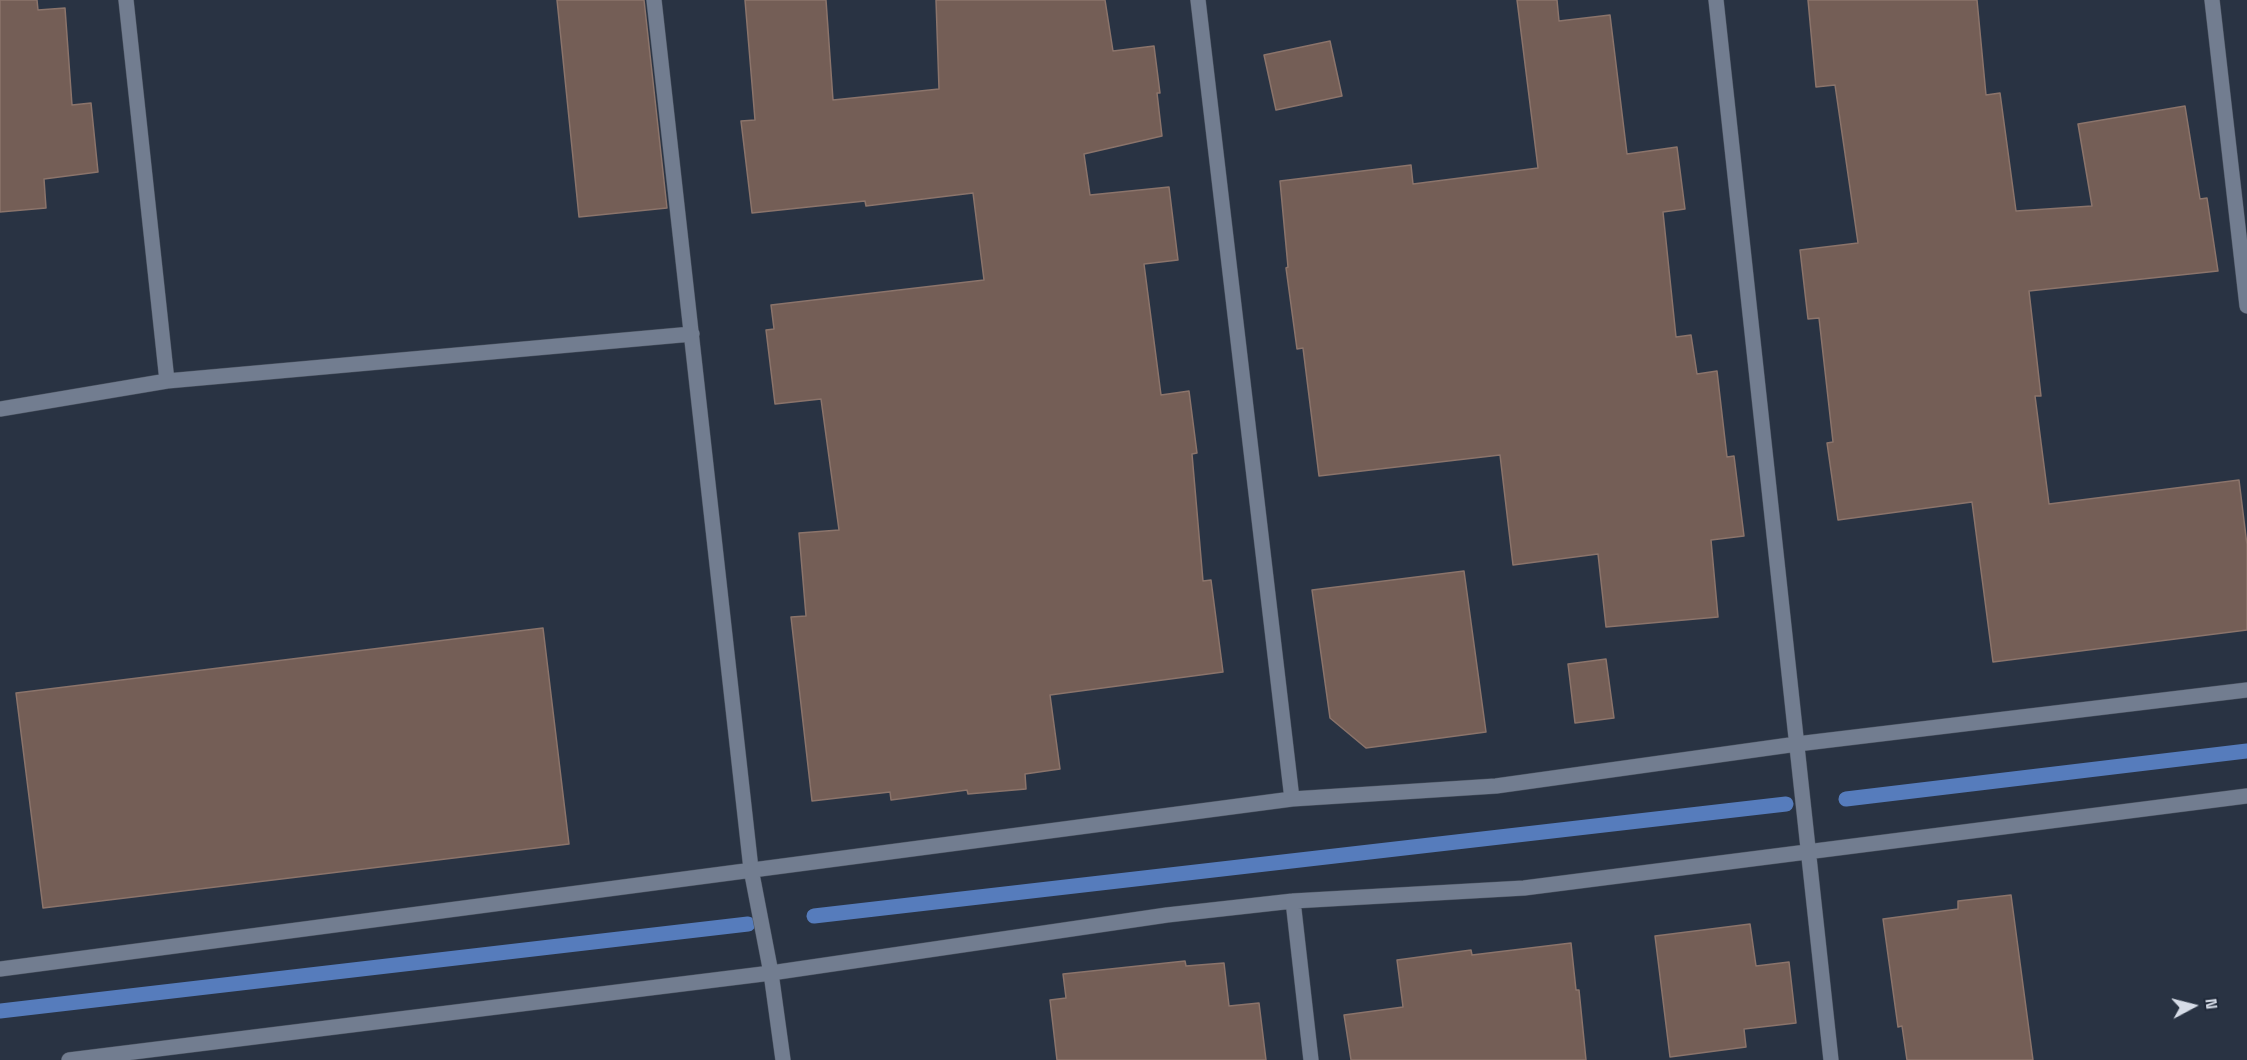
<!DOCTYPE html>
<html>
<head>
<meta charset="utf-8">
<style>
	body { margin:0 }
	#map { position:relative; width:2247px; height:1060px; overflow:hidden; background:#293343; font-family:"Space Grotesk",sans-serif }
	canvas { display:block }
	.north { position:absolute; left:2163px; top:976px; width:60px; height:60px; -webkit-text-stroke:4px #202939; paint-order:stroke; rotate:83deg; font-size:16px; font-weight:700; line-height:24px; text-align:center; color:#d6dce7 }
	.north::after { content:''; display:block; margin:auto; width:21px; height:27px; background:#d6dce7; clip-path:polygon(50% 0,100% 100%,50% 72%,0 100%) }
</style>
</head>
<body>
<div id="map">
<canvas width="2247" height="1060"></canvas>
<div class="north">N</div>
</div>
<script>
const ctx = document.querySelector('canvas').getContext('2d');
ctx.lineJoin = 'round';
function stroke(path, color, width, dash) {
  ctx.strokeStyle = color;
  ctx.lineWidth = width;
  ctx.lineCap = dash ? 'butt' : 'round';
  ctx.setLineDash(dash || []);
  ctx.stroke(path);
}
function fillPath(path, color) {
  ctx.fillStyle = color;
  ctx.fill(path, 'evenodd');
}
stroke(new Path2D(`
	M 1846,799 L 2247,751
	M 814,916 L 1786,804
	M 0,1011 L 748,924`), '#567cbc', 15);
const building = new Path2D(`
	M 0,0 L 37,0 L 38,10 L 65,8 L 72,105 L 91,103 L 98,172 L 44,179 L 46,208 L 0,212 Z
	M 557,0 L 644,0 L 667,208 L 579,217 Z
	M 745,0 L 826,0 L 833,100 L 939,89 L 936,0 L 1105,0 L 1113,51 L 1154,46 L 1160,93 L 1157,93 L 1162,136 L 1084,154 L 1090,195 L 1169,187 L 1178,260 L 1144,264 L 1161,395 L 1189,391 L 1197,453 L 1192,454 L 1203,581 L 1211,580 L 1223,672 L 1050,695 L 1060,769 L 1025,774 L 1026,789 L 968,794 L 967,790 L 891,800 L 890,792 L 812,801 L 791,617 L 806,616 L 799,533 L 839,530 L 821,399 L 775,404 L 766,330 L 774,329 L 771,305 L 984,280 L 973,193 L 866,206 L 865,201 L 752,213 L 741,121 L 755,120 Z
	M 1517,0 L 1557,0 L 1559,21 L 1610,15 L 1627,154 L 1677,147 L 1685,209 L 1663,212 L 1676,337 L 1691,335 L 1697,374 L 1717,371 L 1727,457 L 1734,456 L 1744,536 L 1711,540 L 1718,617 L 1606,627 L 1598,554 L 1513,565 L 1500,455 L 1319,476 L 1303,348 L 1297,349 L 1286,268 L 1288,267 L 1280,181 L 1411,165 L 1413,184 L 1538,168 Z
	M 1808,0 L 1977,0 L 1986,95 L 2000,93 L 2016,211 L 2092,206 L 2078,124 L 2185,106 L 2200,199 L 2207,198 L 2218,271 L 2029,291 L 2041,396 L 2035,396 L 2049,504 L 2239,480 L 2247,545 L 2247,630 L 1993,662 L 1972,502 L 1838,520 L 1827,443 L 1833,442 L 1819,318 L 1808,319 L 1800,250 L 1858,243 L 1835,85 L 1816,87 Z
	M 1330,41 L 1342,96 L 1276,110 L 1264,55 Z
	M 1464,571 L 1486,732 L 1366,748 L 1330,718 L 1312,590 Z
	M 543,628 L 569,844 L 43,908 L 16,693 Z
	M 1606,659 L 1614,718 L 1575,723 L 1568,664 Z
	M 2011,895 L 2033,1060 L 1907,1060 L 1902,1026 L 1898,1027 L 1883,919 L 1958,909 L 1958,901 Z
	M 1750,924 L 1756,966 L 1789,962 L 1796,1023 L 1744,1029 L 1746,1047 L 1670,1057 L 1655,936 Z
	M 1571,943 L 1576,990 L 1579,990 L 1586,1060 L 1351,1060 L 1344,1015 L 1403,1007 L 1397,960 L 1471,950 L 1472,955 Z
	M 1185,961 L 1186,966 L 1224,963 L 1229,1006 L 1259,1003 L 1266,1060 L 1057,1060 L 1050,1000 L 1066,998 L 1063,974 Z`);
fillPath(building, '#745e56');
stroke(building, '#8b746b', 1.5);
const minor = new Path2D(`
	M 126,0 L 167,381
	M 654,0 L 751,869 L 771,973 L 783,1060
	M 1198,0 L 1292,799
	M 1716,0 L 1831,1060
	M 2212,0 L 2247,306
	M 0,409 L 167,381 L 692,334
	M 1293,901 L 1311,1060
	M 0,969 L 1292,799 L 1496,786 L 1797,744 L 2247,690
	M 69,1060 L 771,973 L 1167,915 L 1293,901 L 1524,888 L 2247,796`);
stroke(minor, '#49515e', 16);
stroke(minor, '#727d90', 15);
</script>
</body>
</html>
